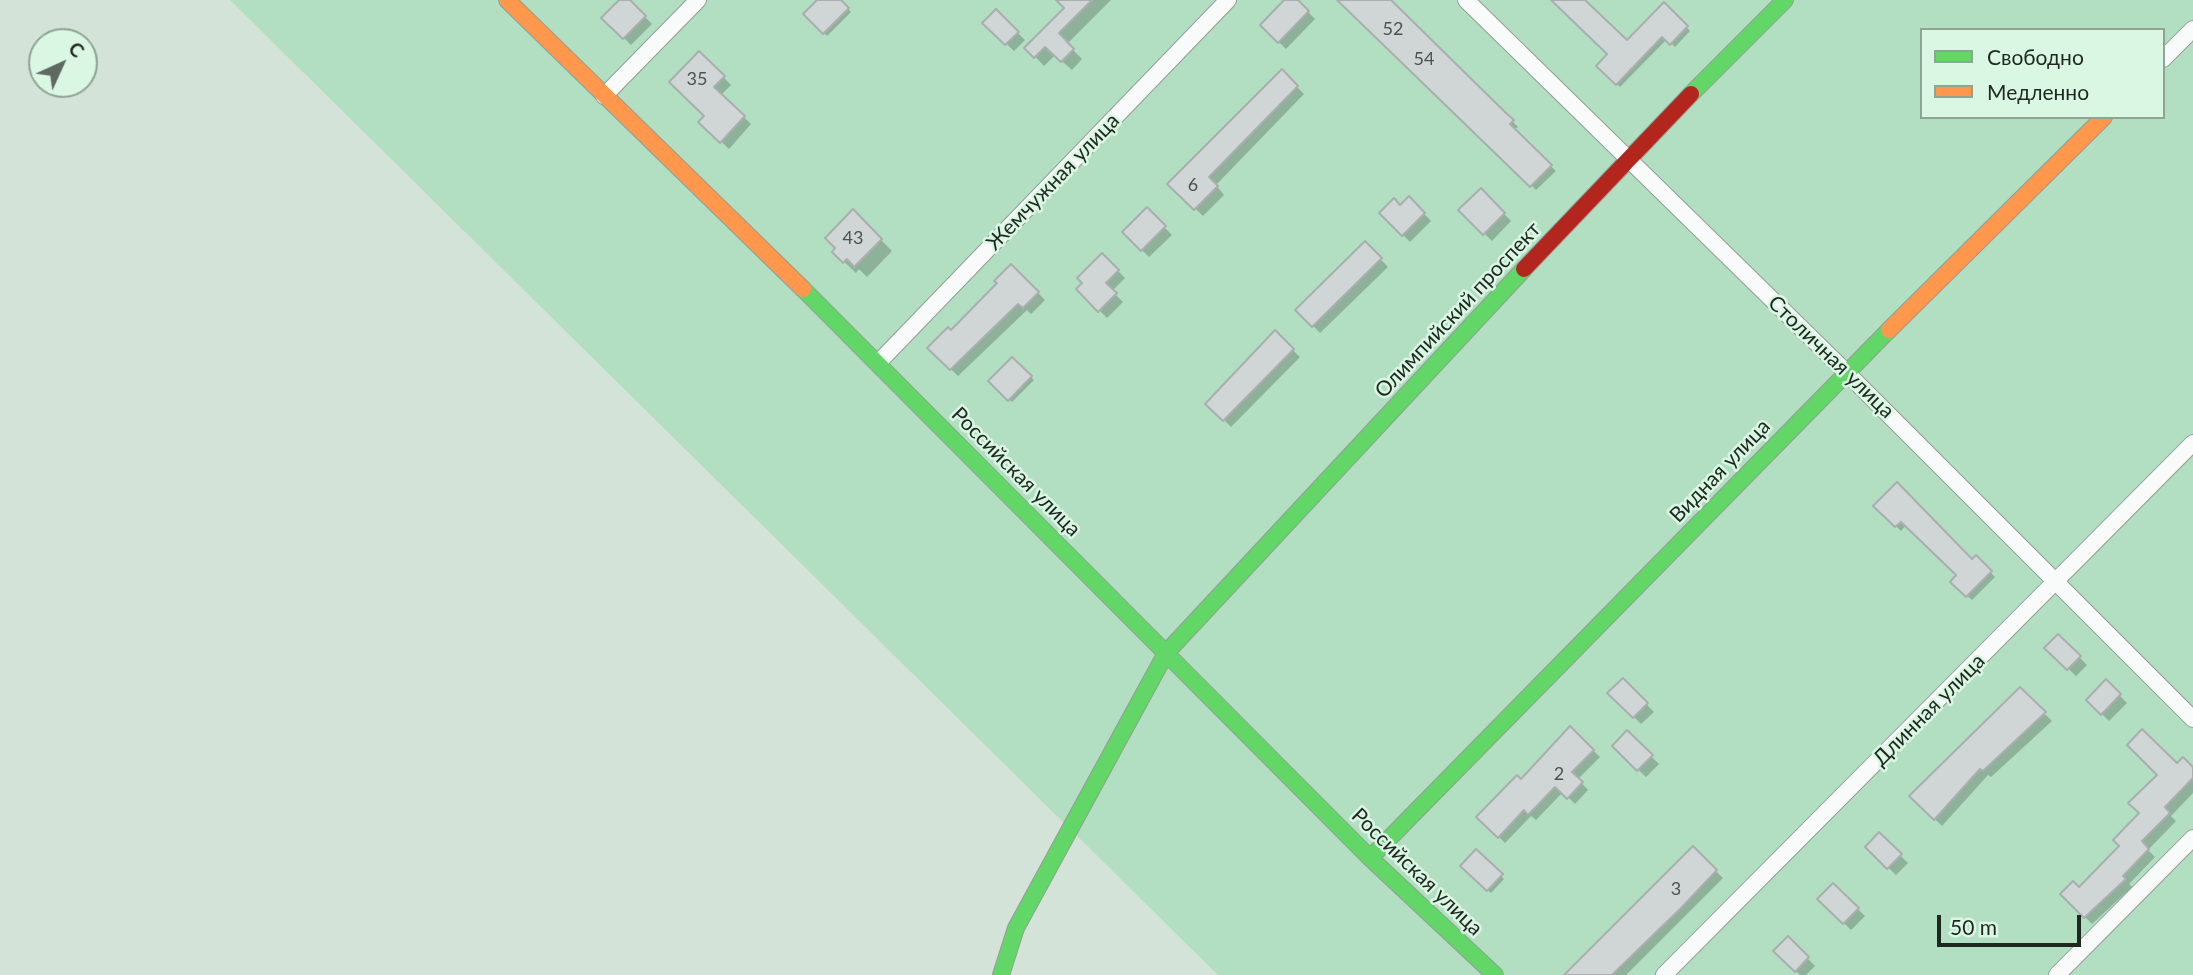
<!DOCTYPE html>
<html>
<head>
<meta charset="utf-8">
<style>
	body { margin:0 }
	#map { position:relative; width:2193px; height:975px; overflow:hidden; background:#d3e3d8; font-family:Lato,sans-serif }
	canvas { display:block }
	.legend { position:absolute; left:1920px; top:28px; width:245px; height:91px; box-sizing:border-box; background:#daf7e3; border:2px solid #8fa495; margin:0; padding:9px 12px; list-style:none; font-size:21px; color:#1e2821 }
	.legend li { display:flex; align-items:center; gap:14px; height:35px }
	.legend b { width:35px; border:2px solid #8fa495 }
	.north { position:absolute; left:28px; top:28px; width:70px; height:70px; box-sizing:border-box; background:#daf7e3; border:2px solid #8fa495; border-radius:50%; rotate:45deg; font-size:19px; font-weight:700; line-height:28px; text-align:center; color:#1e2821 }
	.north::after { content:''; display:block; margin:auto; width:24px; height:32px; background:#5d6961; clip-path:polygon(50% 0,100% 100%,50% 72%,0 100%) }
	.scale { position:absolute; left:1937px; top:915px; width:144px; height:32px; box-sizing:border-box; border:4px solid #1e2821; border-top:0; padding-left:9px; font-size:21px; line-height:24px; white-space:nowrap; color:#1e2821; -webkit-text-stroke:5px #daf7e3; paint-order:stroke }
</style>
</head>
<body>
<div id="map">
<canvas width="2193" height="975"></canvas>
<ul class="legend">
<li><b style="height:9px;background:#63d668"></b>Свободно</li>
<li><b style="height:9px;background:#ff974d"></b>Медленно</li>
</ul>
<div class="north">С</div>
<div class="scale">50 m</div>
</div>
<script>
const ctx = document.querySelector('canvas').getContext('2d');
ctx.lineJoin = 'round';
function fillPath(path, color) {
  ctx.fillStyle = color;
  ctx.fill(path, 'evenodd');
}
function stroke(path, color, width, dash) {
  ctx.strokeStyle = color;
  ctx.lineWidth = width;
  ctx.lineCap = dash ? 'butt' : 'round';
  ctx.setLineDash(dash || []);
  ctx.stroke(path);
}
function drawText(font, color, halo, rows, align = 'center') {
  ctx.font = font + ' Lato,sans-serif';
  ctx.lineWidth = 5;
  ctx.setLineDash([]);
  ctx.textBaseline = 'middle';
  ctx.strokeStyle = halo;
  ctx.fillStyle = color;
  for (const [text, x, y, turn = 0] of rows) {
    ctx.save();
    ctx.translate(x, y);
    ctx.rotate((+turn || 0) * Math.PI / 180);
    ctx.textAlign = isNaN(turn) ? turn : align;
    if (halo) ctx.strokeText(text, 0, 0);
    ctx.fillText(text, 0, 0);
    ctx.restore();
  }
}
fillPath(new Path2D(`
	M 230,0 L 2193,0 L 2193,975 L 1218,975 ZM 1922,30 L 2163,30 L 2163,117 L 1922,117 Z`), '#b2dec1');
fillPath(new Path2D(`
	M 622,0 L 628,0 L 652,24 L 631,45 L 604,18 Z
	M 819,0 L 838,0 L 851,12 L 827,36 L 805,14 Z
	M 1059,0 L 1111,0 L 1067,44 L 1082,59 L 1072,70 L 1055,55 L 1044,66 L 1027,48 L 1066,8 Z
	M 1287,0 L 1296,0 L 1315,19 L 1286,49 L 1262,25 Z
	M 1350,0 L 1387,0 L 1512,121 L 1518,127 L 1514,130 L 1556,171 L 1536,190 Z
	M 1553,0 L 1583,0 L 1627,43 L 1664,5 L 1690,31 L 1675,47 L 1667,39 L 1620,87 L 1598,65 L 1609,54 Z
	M 996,12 L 1025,40 L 1014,51 L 985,23 Z
	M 700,53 L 731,85 L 721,95 L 751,124 L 729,149 L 701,122 L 706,116 Z
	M 1282,72 L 1304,94 L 1216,185 L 1224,195 L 1203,216 L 1170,184 Z
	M 1481,190 L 1511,221 L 1492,241 L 1461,210 Z
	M 1409,198 L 1431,221 L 1410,242 L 1382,213 L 1400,207 Z
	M 1147,210 L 1172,235 L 1149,257 L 1124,232 Z
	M 853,212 L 892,251 L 867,277 L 859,269 L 856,273 L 834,252 Z
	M 1365,243 L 1388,267 L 1320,333 L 1298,310 Z
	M 1102,255 L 1125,278 L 1112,291 L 1123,302 L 1107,318 L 1078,289 Z
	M 1011,266 L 1045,300 L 1031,314 L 1027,310 L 958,376 L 929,348 L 951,333 L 999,283 Z
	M 1275,333 L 1300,357 L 1231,427 L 1208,404 Z
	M 1012,359 L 1034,380 L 1012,402 L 990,381 Z
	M 1876,506 L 1972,561 L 1976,558 L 1995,577 L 1972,600 L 1952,582 L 1959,575 L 1906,525 L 1901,531 Z
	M 2058,636 L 2087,665 L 2076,676 L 2047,648 Z
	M 1623,680 L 1654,712 L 1641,724 L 1610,693 Z
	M 2106,682 L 2127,703 L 2109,721 L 2088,700 Z
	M 2020,690 L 2052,721 L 1991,777 L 1988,775 L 1942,826 L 1912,796 Z
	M 1570,728 L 1600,757 L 1578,779 L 1588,790 L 1575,804 L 1563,792 L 1536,820 L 1531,816 L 1505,843 L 1479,817 L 1522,782 Z
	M 1627,733 L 1659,764 L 1646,777 L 1614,746 Z
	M 2177,766 L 2193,770 L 2193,793 L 2171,816 L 2176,821 L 2148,850 L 2155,857 L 2129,884 L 2132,887 L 2092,924 L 2062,894 L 2079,889 L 2121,846 Z
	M 1879,835 L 1908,863 L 1896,875 L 1867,847 Z
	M 1693,849 L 1723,878 L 1626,975 L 1570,975 Z
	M 1476,851 L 1504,879 L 1491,893 L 1462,866 Z
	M 1833,885 L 1865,916 L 1851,930 L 1820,899 Z
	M 1788,939 L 1815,966 L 1806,975 L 1800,975 L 1776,951 Z`), '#0003');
const building = new Path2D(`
	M 619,0 L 630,0 L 646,16 L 623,39 L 601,18 Z
	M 817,0 L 841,0 L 849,8 L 823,34 L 803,14 Z
	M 1056,0 L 1092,0 L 1059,33 L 1074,49 L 1061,62 L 1045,47 L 1034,58 L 1024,48 L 1064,8 Z
	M 1284,0 L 1298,0 L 1309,11 L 1278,43 L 1260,25 Z
	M 1337,0 L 1391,0 L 1507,114 L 1514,120 L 1510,124 L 1552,165 L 1530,187 Z
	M 1551,0 L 1585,0 L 1627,40 L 1664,2 L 1688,26 L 1670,45 L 1662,37 L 1616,85 L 1596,66 L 1607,54 Z
	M 996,9 L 1019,32 L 1005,45 L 982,23 Z
	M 699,51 L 725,76 L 714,87 L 745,116 L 720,143 L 698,122 L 704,116 L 669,82 Z
	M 1282,69 L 1298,86 L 1209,177 L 1218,186 L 1194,210 L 1167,184 Z
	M 1481,188 L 1505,213 L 1483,235 L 1458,210 Z
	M 1409,196 L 1425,213 L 1402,236 L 1379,213 L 1394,198 L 1400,205 Z
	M 1147,207 L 1166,226 L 1141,251 L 1122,232 Z
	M 853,209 L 882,239 L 854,267 L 847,259 L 843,263 L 832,252 L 835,248 L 825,238 Z
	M 1365,241 L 1382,258 L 1312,327 L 1295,310 Z
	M 1102,253 L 1119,270 L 1106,283 L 1117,293 L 1098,312 L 1076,289 L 1082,283 L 1077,278 Z
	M 1011,264 L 1039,292 L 1023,308 L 1018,304 L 950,370 L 927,348 L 948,327 L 951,330 L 997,283 L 994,281 Z
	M 1275,330 L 1294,349 L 1223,421 L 1205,404 Z
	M 1012,357 L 1032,376 L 1008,401 L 988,381 Z
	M 1897,482 L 1972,559 L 1976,555 L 1992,571 L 1966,597 L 1950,582 L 1956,575 L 1901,522 L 1895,527 L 1873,506 Z
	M 2058,634 L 2081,656 L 2067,670 L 2044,648 Z
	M 1623,678 L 1648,703 L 1633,718 L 1607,693 Z
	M 2106,679 L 2121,694 L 2101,715 L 2086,700 Z
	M 2020,687 L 2046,712 L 1983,771 L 1980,769 L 1934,820 L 1909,796 Z
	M 1570,726 L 1594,750 L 1572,772 L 1583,782 L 1567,799 L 1555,787 L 1528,815 L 1524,810 L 1498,838 L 1476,817 L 1517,775 L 1521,779 Z
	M 2142,729 L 2177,763 L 2183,757 L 2193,767 L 2193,778 L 2165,807 L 2170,813 L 2142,841 L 2149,849 L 2123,876 L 2126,879 L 2084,918 L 2060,894 L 2073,881 L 2079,887 L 2119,846 L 2113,840 L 2139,813 L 2128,803 L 2157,775 L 2127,745 Z
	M 1627,730 L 1653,755 L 1637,771 L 1612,746 Z
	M 1879,832 L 1902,854 L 1887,869 L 1865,847 Z
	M 1693,846 L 1717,870 L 1681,908 L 1612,975 L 1564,975 Z
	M 1476,849 L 1503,874 L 1487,891 L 1460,866 Z
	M 1833,883 L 1859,908 L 1843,924 L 1817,899 Z
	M 1788,936 L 1809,957 L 1795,972 L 1773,951 Z`);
fillPath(building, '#d0d5d5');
stroke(building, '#a9aeae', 2);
const street = new Path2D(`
	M 1466,0 L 1846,372 L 2193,719
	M 2163,59 L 2193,29
	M 604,96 L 698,0
	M 878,363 L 1228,0
	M 1664,975 L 2193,443
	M 2057,975 L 2193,838`);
const fast = new Path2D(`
	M 1691,94 L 1785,0
	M 803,289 L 1370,858 L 1495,975
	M 1370,858 L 1889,330
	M 1001,975 L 1016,928 L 1166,653 L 1524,269`);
const slow = new Path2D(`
	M 507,0 L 803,289
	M 1889,330 L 2104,117`);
const jam = new Path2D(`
	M 1524,269 L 1691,94`);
stroke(street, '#929e95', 18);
stroke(fast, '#929e95', 18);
stroke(slow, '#929e95', 18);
stroke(jam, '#929e95', 18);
stroke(street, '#f8fbf9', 16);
stroke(fast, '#63d668', 16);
stroke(slow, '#ff974d', 16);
stroke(jam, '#b3261e', 16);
drawText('18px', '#4a534e', null, [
	["52",1393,29],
	["54",1424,59],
	["35",697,79],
	["6",1193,185],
	["43",853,238],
	["2",1559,774],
	["3",1676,889]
]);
drawText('21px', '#1e2821', '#daf7e3', [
	["Жемчужная улица",1053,182,-46],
	["Олимпийский проспект",1458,310,-47],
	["Столичная улица",1831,357,44],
	["Видная улица",1720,471,-46],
	["Российская улица",1016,472,45],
	["Длинная улица",1929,710,-45],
	["Российская улица",1417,872,44]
]);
</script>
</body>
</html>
